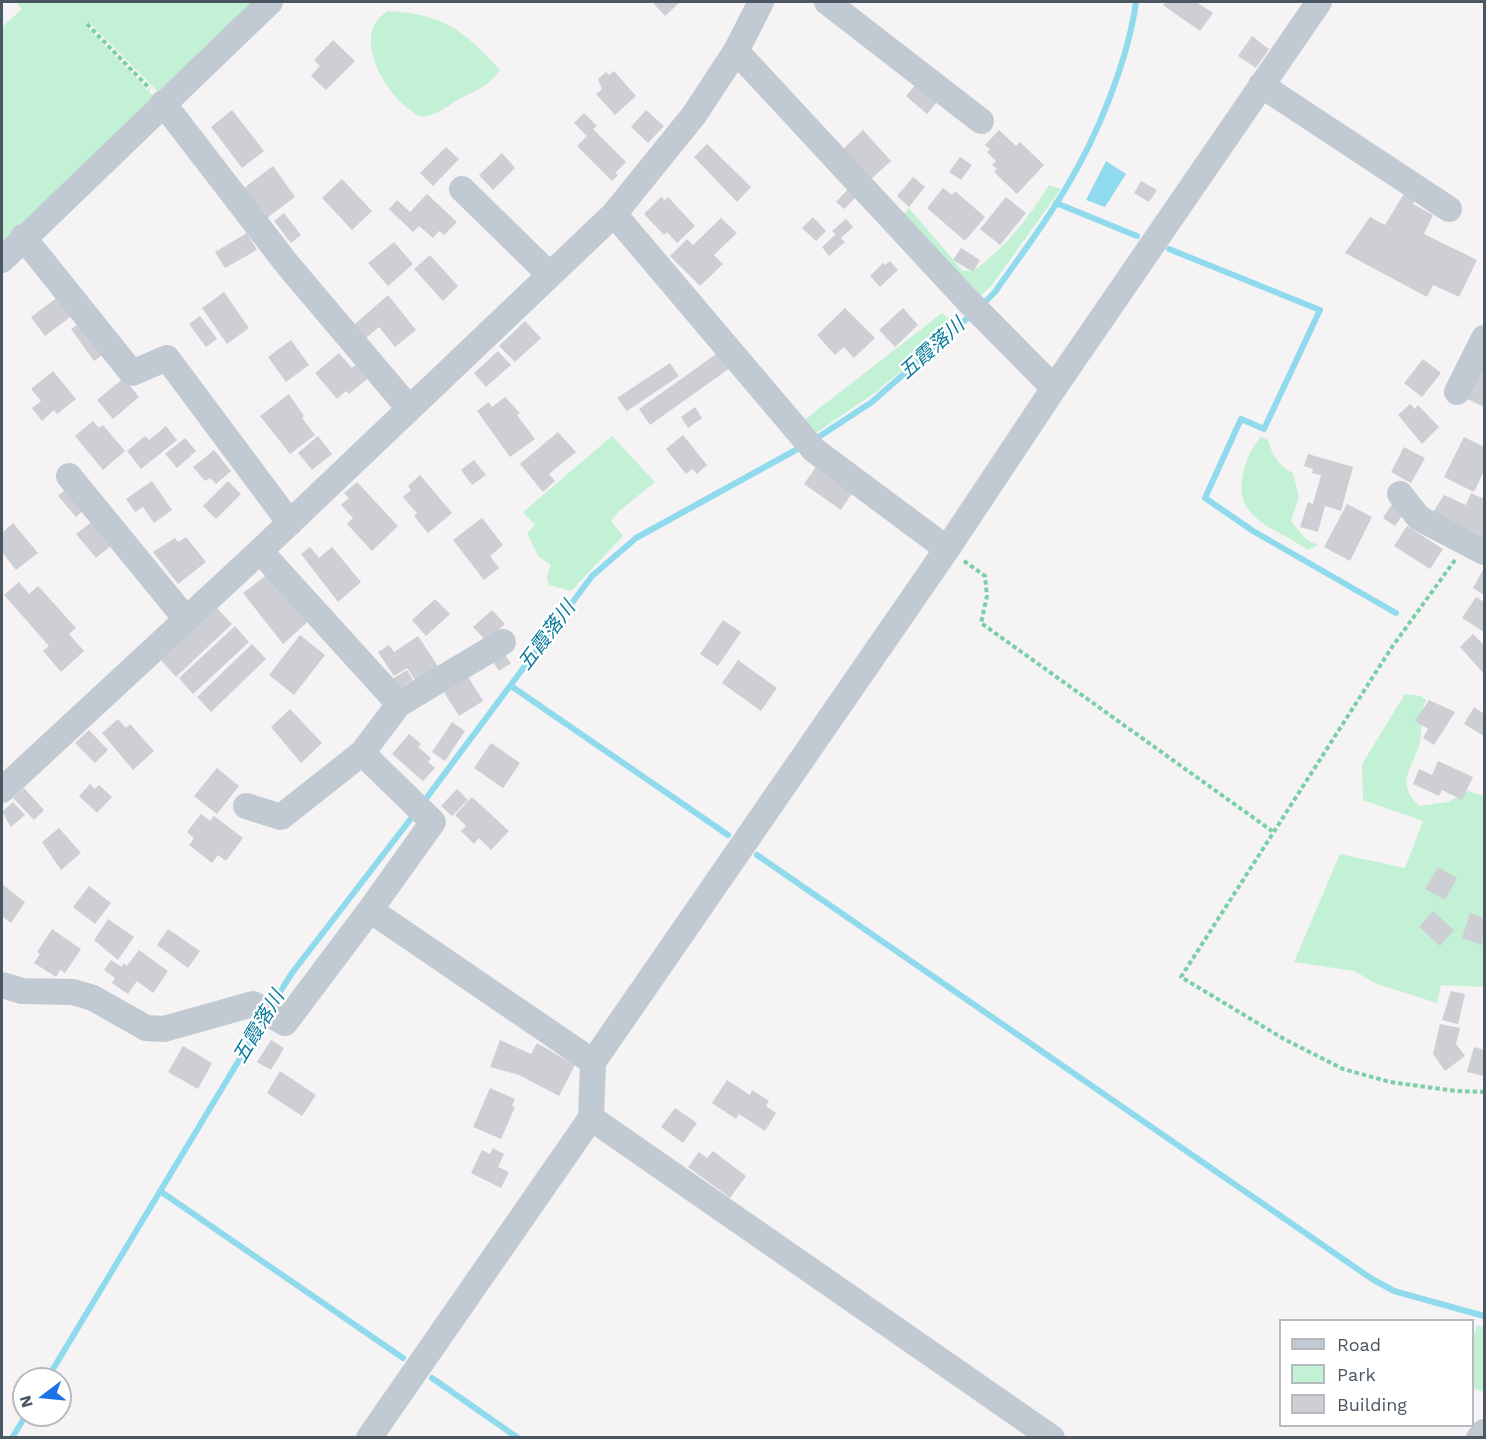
<!DOCTYPE html>
<html>
<head>
<meta charset="utf-8">
<style>
	body { margin:0 }
	#map { position:relative; width:1486px; height:1439px; overflow:hidden; background:#f5f3f3; font-family:"Work Sans",sans-serif }
	canvas { display:block }
	.frame { position:absolute; inset:0; border:3px solid #4a5661; pointer-events:none }
	.legend { position:absolute; left:1279px; top:1319px; width:195px; height:108px; box-sizing:border-box; background:#fff; border:2px solid #b7bbc0; margin:0; padding:8px 10px; list-style:none; font-size:18px; color:#4a5661 }
	.legend li { display:flex; align-items:center; gap:12px; height:30px }
	.legend b { width:30px; border:2px solid #b7bbc0 }
	.north { position:absolute; left:12px; top:1367px; width:60px; height:60px; box-sizing:border-box; background:#fff; border:2px solid #b7bbc0; border-radius:50%; rotate:254deg; font-size:16px; font-weight:700; line-height:24px; text-align:center; color:#4a5661 }
	.north::after { content:''; display:block; margin:auto; width:21px; height:27px; background:#1a73e8; clip-path:polygon(50% 0,100% 100%,50% 72%,0 100%) }
</style>
</head>
<body>
<div id="map">
<canvas width="1486" height="1439"></canvas>
<div class="frame"></div>
<ul class="legend">
<li><b style="height:8px;background:#c1cad2"></b>Road</li>
<li><b style="height:16px;background:#c3f1d5"></b>Park</li>
<li><b style="height:16px;background:#cdcfd5"></b>Building</li>
</ul>
<div class="north">N</div>
</div>
<script>
const ctx = document.querySelector('canvas').getContext('2d');
ctx.lineJoin = 'round';
function fillPath(path, color) {
  ctx.fillStyle = color;
  ctx.fill(path, 'evenodd');
}
function stroke(path, color, width, dash) {
  ctx.strokeStyle = color;
  ctx.lineWidth = width;
  ctx.lineCap = dash ? 'butt' : 'round';
  ctx.setLineDash(dash || []);
  ctx.stroke(path);
}
function drawText(font, color, halo, rows, align = 'center') {
  ctx.font = font + ' "Work Sans","Noto Sans JP",sans-serif';
  ctx.lineWidth = 4.5;
  ctx.setLineDash([]);
  ctx.textBaseline = 'middle';
  ctx.strokeStyle = halo;
  ctx.fillStyle = color;
  for (const [text, x, y, turn = 0] of rows) {
    ctx.save();
    ctx.translate(x, y);
    ctx.rotate((+turn || 0) * Math.PI / 180);
    ctx.textAlign = isNaN(turn) ? turn : align;
    if (halo) ctx.strokeText(text, 0, 0);
    ctx.fillText(text, 0, 0);
    ctx.restore();
  }
}
fillPath(new Path2D(`
	M 17,2 L 258,2 L 160,94 L 89,22 L 86,26 L 156,99 L 2,248 L 2,27 L 21,10 Z
	M 388,11 C 444,14 463,30 500,70 C 490,85 475,91 459,99 C 449,105 433,118 421,116 C 415,115 409,109 405,106 C 382,86 351,33 388,11 Z
	M 1049,185 L 1061,189 L 992,285 L 977,299 L 901,217 L 909,208 L 962,270 L 972,272 C 1005,248 1028,219 1049,185 Z
	M 942,313 L 956,325 L 876,392 L 810,437 L 799,424 Z
	M 612,436 L 655,482 L 618,512 L 611,521 L 623,536 L 571,591 L 549,585 L 547,577 L 551,565 L 538,556 L 527,533 L 535,525 L 523,512 Z
	M 1261,437 L 1268,440 C 1273,456 1278,465 1293,473 L 1299,497 L 1291,521 L 1306,539 L 1318,545 L 1308,550 C 1276,527 1230,520 1244,470 C 1247,459 1252,446 1261,437 Z
	M 1405,694 L 1421,696 L 1426,700 C 1419,714 1423,728 1420,742 C 1413,770 1394,780 1419,806 L 1448,802 L 1468,791 L 1484,796 L 1484,987 L 1441,985 L 1437,1003 L 1377,984 L 1354,971 L 1294,962 L 1340,854 L 1405,868 L 1423,821 L 1363,800 L 1362,764 Z
	M 1477,1325 L 1484,1328 L 1484,1392 L 1473,1388 L 1473,1339 Z`), '#c3f1d5');
fillPath(new Path2D(`
	M 1106,161 L 1126,174 L 1105,207 L 1086,200 Z`), '#90daee');
stroke(new Path2D(`
	M 1056,203 L 1137,236
	M 1169,249 L 1320,310 L 1264,429 L 1241,419 L 1205,498 L 1253,531 L 1396,613
	M 980,307 L 995,292 C 1019,257 1046,223 1067,186 C 1098,135 1128,60 1136,2
	M 814,440 L 872,402 L 972,314
	M 511,686 L 728,835
	M 422,804 L 592,576 L 636,538 L 803,446
	M 757,855 L 1372,1279 L 1394,1291 L 1484,1316
	M 270,1008 L 292,973 L 416,812
	M 160,1191 L 403,1358
	M 432,1378 L 518,1438
	M 47,1379 L 265,1017
	M 12,1438 L 26,1415`), '#90daee', 6);
fillPath(new Path2D(`
	M 656,2 L 680,2 L 665,16 L 654,4 Z
	M 1166,2 L 1196,2 L 1213,13 L 1200,31 L 1163,5 Z
	M 1252,36 L 1269,49 L 1256,68 L 1238,56 Z
	M 333,40 L 355,61 L 326,90 L 311,76 L 320,66 L 314,60 Z
	M 614,71 L 636,96 L 615,115 L 596,94 L 602,89 L 598,79 L 606,72 L 609,75 Z
	M 916,84 L 937,102 L 927,114 L 906,96 Z
	M 232,110 L 264,151 L 242,168 L 211,127 Z
	M 646,110 L 664,126 L 648,143 L 631,127 Z
	M 584,113 L 597,126 L 593,129 L 626,162 L 615,173 L 618,175 L 612,181 L 577,146 L 587,136 L 574,123 Z
	M 863,130 L 891,161 L 869,181 L 841,151 Z
	M 999,130 L 1016,146 L 1020,142 L 1044,165 L 1017,194 L 994,172 L 997,169 L 992,165 L 996,161 L 987,152 L 990,149 L 985,145 Z
	M 707,144 L 751,187 L 737,202 L 694,157 Z
	M 446,147 L 459,159 L 433,186 L 420,173 Z
	M 502,153 L 515,168 L 493,190 L 479,175 Z
	M 960,157 L 972,165 L 961,180 L 949,172 Z
	M 273,166 L 295,197 L 267,218 L 244,188 Z
	M 913,177 L 925,187 L 909,207 L 897,196 Z
	M 342,179 L 372,211 L 352,230 L 322,198 Z
	M 1141,181 L 1157,190 L 1149,202 L 1134,193 Z
	M 850,187 L 858,195 L 844,209 L 836,202 Z
	M 943,188 L 952,195 L 955,191 L 985,217 L 965,241 L 927,208 Z
	M 1405,192 L 1417,197 L 1413,204 L 1433,215 L 1424,234 L 1477,260 L 1459,297 L 1433,285 L 1427,297 L 1345,253 L 1370,217 L 1385,225 Z
	M 427,194 L 457,222 L 444,235 L 439,231 L 433,238 L 419,226 L 413,232 L 389,209 L 397,200 L 410,212 Z
	M 661,197 L 665,200 L 668,197 L 695,226 L 677,243 L 667,232 L 664,235 L 644,214 Z
	M 1006,197 L 1026,213 L 1000,245 L 980,229 Z
	M 284,213 L 301,235 L 291,243 L 274,221 Z
	M 813,217 L 826,231 L 816,241 L 802,228 Z
	M 721,218 L 737,233 L 714,255 L 723,264 L 700,286 L 670,256 L 687,239 L 693,245 Z
	M 846,219 L 853,227 L 841,238 L 845,242 L 829,256 L 822,247 L 836,234 L 832,231 Z
	M 247,233 L 257,250 L 225,268 L 215,252 Z
	M 394,242 L 413,264 L 388,286 L 368,263 Z
	M 961,248 L 980,260 L 973,272 L 953,260 Z
	M 430,255 L 458,286 L 443,301 L 414,269 Z
	M 890,261 L 898,270 L 880,287 L 870,276 L 883,263 L 885,265 Z
	M 224,292 L 249,328 L 227,344 L 202,308 Z
	M 388,295 L 416,330 L 395,347 L 379,327 L 366,338 L 355,324 Z
	M 59,296 L 73,315 L 45,336 L 31,317 Z
	M 845,308 L 875,338 L 854,358 L 844,347 L 835,355 L 817,335 Z
	M 903,308 L 918,325 L 895,347 L 879,330 Z
	M 200,316 L 217,339 L 206,347 L 189,324 Z
	M 525,321 L 541,338 L 515,362 L 499,346 Z
	M 82,322 L 104,354 L 94,361 L 71,329 Z
	M 291,340 L 309,365 L 286,382 L 268,357 Z
	M 498,351 L 511,365 L 486,387 L 474,373 Z
	M 719,352 L 730,368 L 650,425 L 639,409 Z
	M 339,353 L 352,368 L 361,361 L 372,375 L 349,394 L 346,391 L 337,399 L 315,373 Z
	M 1423,359 L 1441,373 L 1422,397 L 1404,383 Z
	M 1484,359 L 1484,407 L 1465,398 Z
	M 670,363 L 679,376 L 627,411 L 617,398 Z
	M 53,371 L 76,399 L 57,414 L 54,410 L 42,421 L 32,408 L 41,401 L 31,389 Z
	M 124,378 L 139,397 L 113,419 L 97,400 Z
	M 289,394 L 304,416 L 302,418 L 315,435 L 290,454 L 260,416 Z
	M 505,397 L 520,413 L 517,415 L 535,439 L 510,457 L 477,411 L 489,402 L 492,407 Z
	M 1410,404 L 1415,409 L 1418,405 L 1439,427 L 1422,444 L 1398,415 Z
	M 695,407 L 702,418 L 688,428 L 681,417 Z
	M 93,421 L 99,428 L 103,425 L 125,451 L 103,470 L 75,436 Z
	M 166,426 L 177,440 L 141,469 L 127,451 L 145,436 L 149,440 Z
	M 558,432 L 576,452 L 549,474 L 555,481 L 543,492 L 520,464 Z
	M 683,435 L 707,465 L 697,474 L 692,469 L 686,474 L 666,449 Z
	M 318,436 L 332,454 L 312,470 L 298,453 Z
	M 1464,437 L 1484,447 L 1484,471 L 1474,492 L 1444,477 Z
	M 185,438 L 196,451 L 177,468 L 165,454 Z
	M 1404,447 L 1425,458 L 1411,483 L 1391,472 Z
	M 214,450 L 231,471 L 216,484 L 210,478 L 205,481 L 193,467 Z
	M 1308,454 L 1353,467 L 1341,511 L 1325,506 L 1318,532 L 1300,527 L 1308,502 L 1313,504 L 1321,475 L 1312,473 L 1313,469 L 1304,466 Z
	M 474,460 L 486,475 L 472,485 L 461,470 Z
	M 818,464 L 854,490 L 841,510 L 804,484 Z
	M 420,475 L 452,513 L 428,533 L 414,516 L 417,513 L 403,497 L 411,490 L 408,486 Z
	M 152,481 L 172,510 L 154,523 L 143,507 L 135,512 L 126,499 Z
	M 228,481 L 241,494 L 216,519 L 203,506 Z
	M 357,482 L 398,526 L 372,551 L 347,524 L 353,518 L 341,505 L 349,498 L 344,493 Z
	M 68,487 L 86,508 L 76,517 L 58,496 Z
	M 1471,493 L 1484,499 L 1484,537 L 1433,512 L 1444,495 L 1466,505 Z
	M 1394,501 L 1407,509 L 1395,526 L 1383,518 Z
	M 1347,504 L 1372,517 L 1350,561 L 1324,547 Z
	M 482,518 L 503,545 L 490,556 L 499,568 L 484,580 L 453,540 Z
	M 93,521 L 112,545 L 96,558 L 76,534 Z
	M 13,523 L 38,553 L 16,570 L 2,552 L 2,533 Z
	M 1407,526 L 1443,549 L 1430,569 L 1394,546 Z
	M 186,537 L 206,562 L 178,584 L 153,552 L 175,538 L 178,542 Z
	M 310,547 L 319,558 L 332,547 L 361,582 L 338,602 L 301,554 Z
	M 1484,568 L 1484,595 L 1473,588 Z
	M 269,573 L 311,619 L 283,644 L 243,593 Z
	M 19,582 L 29,594 L 38,586 L 76,628 L 69,634 L 84,651 L 61,672 L 43,651 L 49,646 L 4,595 Z
	M 1476,597 L 1484,602 L 1484,632 L 1462,618 Z
	M 435,599 L 450,614 L 426,636 L 412,620 Z
	M 217,608 L 232,624 L 176,677 L 161,660 Z
	M 492,610 L 505,624 L 486,641 L 473,627 Z
	M 723,620 L 741,632 L 718,666 L 700,654 Z
	M 235,626 L 249,642 L 193,694 L 179,678 Z
	M 1473,634 L 1484,645 L 1484,674 L 1460,647 Z
	M 300,635 L 325,655 L 294,695 L 269,675 Z
	M 418,636 L 439,668 L 417,683 L 407,668 L 394,676 L 378,652 L 389,645 L 394,652 Z
	M 252,644 L 266,659 L 211,712 L 197,697 Z
	M 503,652 L 511,663 L 499,671 L 492,660 Z
	M 738,660 L 777,688 L 761,711 L 722,683 Z
	M 407,670 L 413,680 L 398,689 L 392,679 Z
	M 467,675 L 483,701 L 459,716 L 443,691 Z
	M 1429,700 L 1455,712 L 1434,745 L 1423,738 L 1428,729 L 1415,721 Z
	M 1474,707 L 1484,714 L 1484,736 L 1464,724 Z
	M 290,709 L 322,743 L 301,763 L 271,727 Z
	M 118,719 L 126,728 L 130,724 L 154,751 L 133,770 L 102,733 Z
	M 452,722 L 465,731 L 445,761 L 432,752 Z
	M 89,730 L 108,750 L 95,763 L 75,743 Z
	M 409,734 L 421,744 L 418,747 L 431,758 L 428,762 L 435,768 L 423,781 L 392,754 Z
	M 491,743 L 520,763 L 503,788 L 474,768 Z
	M 1438,761 L 1473,777 L 1462,800 L 1442,790 L 1439,796 L 1413,784 L 1419,769 L 1432,775 Z
	M 217,768 L 239,786 L 217,814 L 194,796 Z
	M 90,784 L 95,789 L 99,785 L 112,797 L 97,813 L 79,796 Z
	M 24,788 L 44,810 L 34,820 L 13,798 Z
	M 457,789 L 468,800 L 452,816 L 441,806 Z
	M 472,797 L 509,831 L 491,850 L 479,838 L 474,844 L 461,831 L 466,826 L 455,815 Z
	M 13,802 L 25,815 L 11,827 L 2,812 Z
	M 201,814 L 210,821 L 214,816 L 243,838 L 226,861 L 218,855 L 212,863 L 189,845 L 194,838 L 187,832 Z
	M 59,828 L 81,853 L 61,870 L 42,842 Z
	M 1438,867 L 1457,878 L 1445,900 L 1425,889 Z
	M 2,884 L 25,902 L 11,923 L 2,916 Z
	M 89,886 L 111,903 L 95,924 L 73,907 Z
	M 1433,911 L 1454,930 L 1440,946 L 1419,927 Z
	M 1470,913 L 1484,918 L 1482,945 L 1462,938 Z
	M 108,919 L 134,937 L 118,960 L 94,940 Z
	M 52,929 L 81,949 L 65,973 L 60,970 L 56,977 L 34,963 L 40,954 L 37,952 Z
	M 168,929 L 200,951 L 188,968 L 157,945 Z
	M 139,950 L 168,971 L 153,993 L 137,981 L 128,994 L 112,983 L 115,978 L 104,970 L 111,960 L 122,967 L 124,963 L 127,966 Z
	M 1451,991 L 1465,994 L 1458,1024 L 1442,1020 Z
	M 1440,1024 L 1460,1028 L 1456,1044 L 1465,1056 L 1445,1071 L 1433,1054 Z
	M 271,1040 L 284,1048 L 271,1070 L 257,1062 Z
	M 500,1040 L 531,1054 L 537,1043 L 575,1065 L 559,1096 L 519,1075 L 490,1067 Z
	M 183,1046 L 212,1063 L 198,1089 L 168,1072 Z
	M 1474,1047 L 1484,1050 L 1484,1076 L 1467,1072 Z
	M 280,1071 L 316,1095 L 302,1116 L 267,1093 Z
	M 727,1080 L 750,1095 L 752,1090 L 769,1101 L 766,1106 L 776,1113 L 765,1131 L 739,1114 L 736,1119 L 712,1103 Z
	M 490,1088 L 515,1099 L 512,1106 L 515,1107 L 501,1139 L 473,1127 Z
	M 675,1108 L 697,1123 L 683,1143 L 661,1127 Z
	M 493,1148 L 504,1154 L 498,1167 L 509,1172 L 501,1188 L 471,1173 L 482,1150 L 490,1154 Z
	M 713,1151 L 746,1176 L 730,1198 L 688,1167 L 699,1152 L 707,1158 Z`), '#cdcfd5');
stroke(new Path2D(`
	M 87,24 L 150,89
	M 1455,560 L 1392,647 L 1181,977 L 1284,1039 L 1343,1069 L 1390,1082 L 1456,1091 L 1484,1092
	M 964,561 L 985,576 L 987,596 L 981,623 L 1272,831`), '#7ad0a6', 4, [4.5, 3]);
stroke(new Path2D(`
	M 827,2 L 981,121
	M 736,51 L 968,301 L 1054,388
	M 1261,85 L 1449,209
	M 163,103 L 287,264 L 408,407
	M 462,189 L 550,275
	M 614,214 L 814,450 L 947,549
	M 23,237 L 132,373 L 167,358 L 290,523
	M 2,260 L 270,2
	M 1457,392 L 1484,338
	M 69,476 L 186,619
	M 1400,494 L 1419,518 L 1484,552
	M 260,551 L 399,704 L 362,753 L 433,822 L 370,910 L 593,1062
	M 399,704 L 503,642
	M 2,790 L 260,551 L 614,214 L 694,115 L 736,51 L 761,2
	M 246,806 L 281,817 L 362,753
	M 2,985 L 22,991 L 73,992 L 93,998 L 146,1028 L 164,1029 L 253,1004 L 285,1023 L 370,910
	M 369,1438 L 591,1118
	M 1052,1438 L 591,1118 L 593,1062 L 947,549 L 1054,388 L 1319,2
	M 1479,1438 L 1484,1432`), '#c1cad2', 26);
drawText('italic 20px', '#0c7c9b', '#fff', [
	["五霞落川",932,349,-42],
	["五霞落川",547,636,-53],
	["五霞落川",259,1027,-59]
]);
</script>
</body>
</html>
